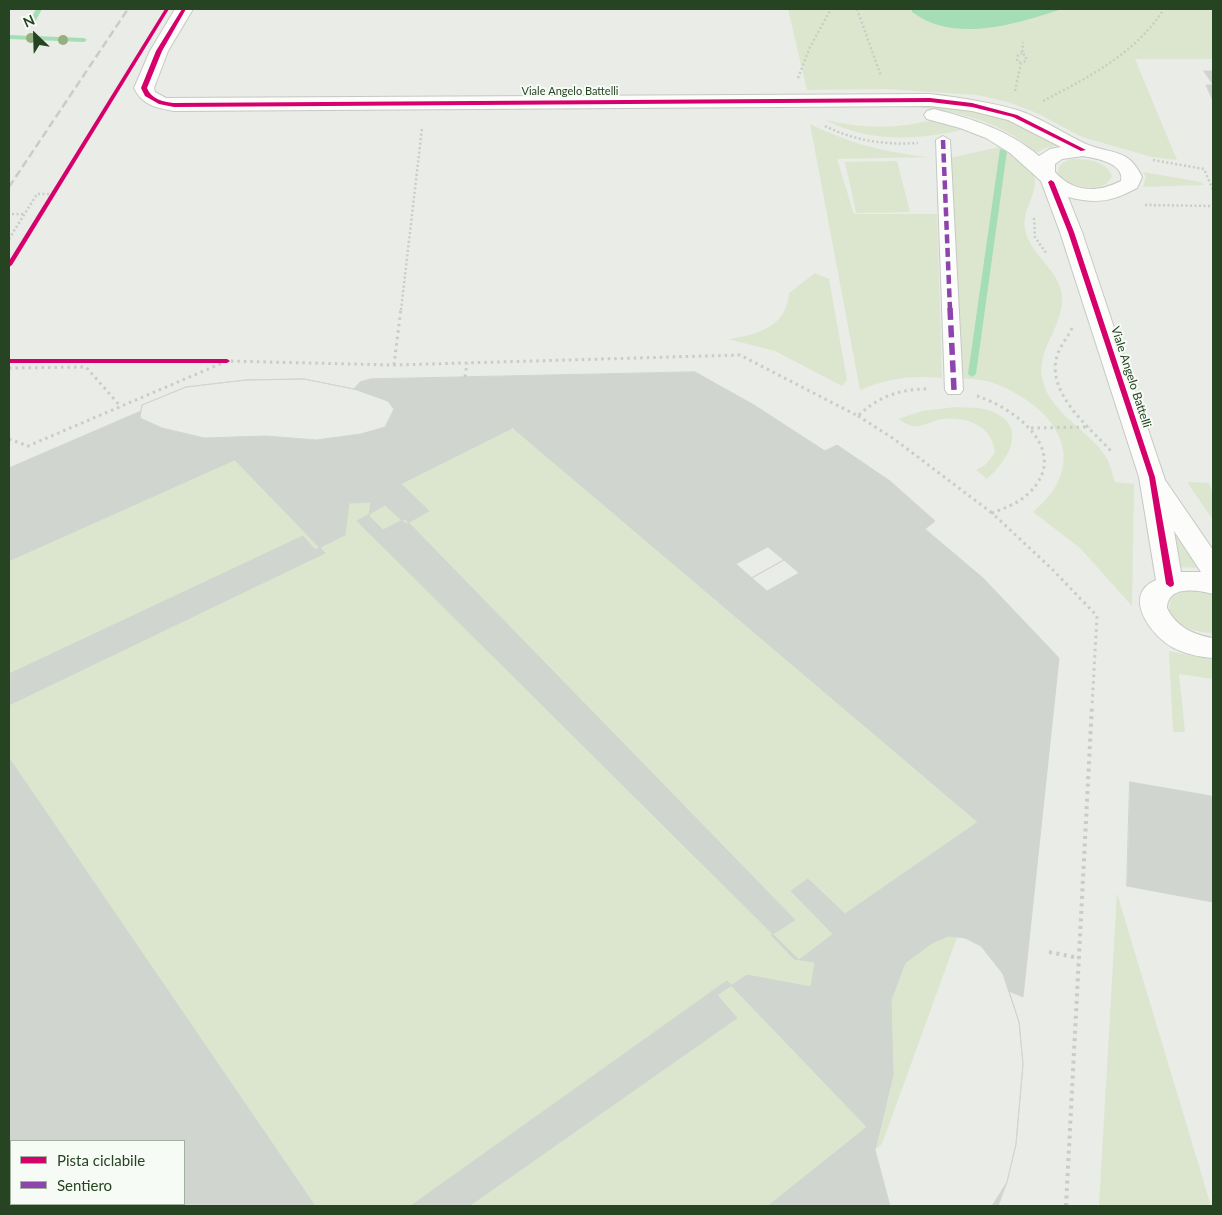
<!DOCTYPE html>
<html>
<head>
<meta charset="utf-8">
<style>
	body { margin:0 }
	#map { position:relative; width:1222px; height:1215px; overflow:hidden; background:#e9ece7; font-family:Lato,sans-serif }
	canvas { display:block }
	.frame { position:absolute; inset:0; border:10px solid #264322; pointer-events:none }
	.legend { position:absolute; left:10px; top:1140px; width:175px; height:65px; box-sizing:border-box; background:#f7fbf6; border:1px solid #a3b1a1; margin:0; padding:6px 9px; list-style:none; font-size:15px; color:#264322 }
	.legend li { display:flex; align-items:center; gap:10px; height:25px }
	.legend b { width:25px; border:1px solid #a3b1a1 }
	.north { position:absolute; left:10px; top:10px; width:50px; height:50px; -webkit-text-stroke:4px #f7fbf6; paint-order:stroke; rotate:336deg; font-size:14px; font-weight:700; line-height:20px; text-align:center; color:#264322 }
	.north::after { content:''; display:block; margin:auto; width:18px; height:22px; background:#264322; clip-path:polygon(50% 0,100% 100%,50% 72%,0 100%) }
</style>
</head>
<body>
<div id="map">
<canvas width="1222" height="1215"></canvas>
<div class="frame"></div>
<ul class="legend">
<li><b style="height:6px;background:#d6006c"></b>Pista ciclabile</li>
<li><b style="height:6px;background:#8e44ad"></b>Sentiero</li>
</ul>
<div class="north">N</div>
</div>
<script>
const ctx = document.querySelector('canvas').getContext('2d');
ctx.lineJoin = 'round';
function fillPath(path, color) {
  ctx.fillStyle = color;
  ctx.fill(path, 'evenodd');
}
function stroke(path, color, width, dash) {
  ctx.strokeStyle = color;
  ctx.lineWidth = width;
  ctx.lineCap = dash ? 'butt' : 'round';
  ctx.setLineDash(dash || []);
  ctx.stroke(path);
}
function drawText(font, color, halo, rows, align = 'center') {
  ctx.font = font + ' Lato,sans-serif';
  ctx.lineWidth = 4;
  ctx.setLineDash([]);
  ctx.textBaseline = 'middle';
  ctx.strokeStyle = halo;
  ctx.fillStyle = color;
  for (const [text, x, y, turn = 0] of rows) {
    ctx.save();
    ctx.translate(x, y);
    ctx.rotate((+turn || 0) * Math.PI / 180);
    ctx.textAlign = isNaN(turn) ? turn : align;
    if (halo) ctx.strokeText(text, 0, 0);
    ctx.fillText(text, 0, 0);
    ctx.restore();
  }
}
fillPath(new Path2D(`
	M 788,9 L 1213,9 L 1213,59 L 1135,59 L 1177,160 L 1152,157 L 1082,137 L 1037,113 L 1008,102 L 977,95 L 886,89 L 807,90 Z
	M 895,105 L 949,106 L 999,116 L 1060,145 L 1046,148 L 1036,153 C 998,117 945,109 895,105 Z
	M 936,119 L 969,128 C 922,140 870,144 826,120 C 864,129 899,129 936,119 Z
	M 810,124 C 848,143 886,153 928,157 L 837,159 L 854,214 L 937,214 L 942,378 C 912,375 888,378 860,390 Z
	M 1004,146 C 1012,152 1024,159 1030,168 C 1046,189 1018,208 1026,233 C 1033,258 1064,273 1062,302 C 1060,332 1035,351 1043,382 C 1050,411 1088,431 1104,454 C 1110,462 1112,473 1115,482 L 1134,484 L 1132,606 L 1080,548 L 1033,512 C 1093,462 1057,408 996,384 C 983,379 969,379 955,378 L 950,158 Z
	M 1072,159 C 1086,159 1106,160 1112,176 C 1104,196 1067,187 1058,173 C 1057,164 1065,161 1072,159 Z
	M 897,161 L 910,212 L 856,213 L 845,162 Z
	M 1143,172 L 1201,182 L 1204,185 L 1143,187 L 1146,177 Z
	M 815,273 L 829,279 L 847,380 L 842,386 L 775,351 L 728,339 C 757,335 787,327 789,293 Z
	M 956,407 C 965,408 976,407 984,409 C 1029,421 1013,456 987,479 L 976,470 L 985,465 L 995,453 C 992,425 968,417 943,419 C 933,420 921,428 912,426 C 908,425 902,421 898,419 L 922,411 Z
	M 517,429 L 996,830 L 882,1144 L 806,1206 L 9,1206 L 9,555 L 234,457 ZM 11,1141 L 184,1141 L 184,1204 L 11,1204 Z
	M 1187,482 L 1209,483 L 1213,495 L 1213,520 Z
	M 1168,514 L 1200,568 L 1178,567 Z
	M 1190,589 L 1213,593 L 1213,633 C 1194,633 1158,621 1173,596 Z
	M 1169,651 L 1213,660 L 1213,679 L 1179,674 L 1185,732 L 1173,732 Z
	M 1117,893 L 1211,1206 L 1099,1206 Z`), '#dce6cf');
fillPath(new Path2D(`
	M 912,9 L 1062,9 C 1016,24 955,44 912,12 Z`), '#a5deb5');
fillPath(new Path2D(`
	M 36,9 L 42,9 L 34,24 L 30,24 L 29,23 Z
	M 9,35 L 84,38 L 87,40 L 84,42 L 9,39 Z
	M 1000,149 L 1007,151 L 976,374 L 972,377 L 968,374 Z`), '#a5deb5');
const building = new Path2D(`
	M 1204,71 L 1213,71 L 1213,101 L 1206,85 L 1213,85 Z
	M 695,372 L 754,405 L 825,451 L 837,445 L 890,481 L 935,521 L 925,529 L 983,578 L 1059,658 L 1023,997 L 1009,991 L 1019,1022 L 1023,1064 L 1016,1144 L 1007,1182 L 998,1206 L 469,1206 L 737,1018 L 717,995 L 747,975 L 811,987 L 815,962 L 794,959 L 771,935 L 795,920 L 405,519 L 383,530 L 369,516 L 371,502 L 349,503 L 345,535 L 315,550 L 303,536 L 9,674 L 9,468 L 141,411 L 142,405 L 186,387 L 246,380 L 304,379 L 354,389 L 360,382 L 370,379 Z
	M 304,379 L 354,389 L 388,401 L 394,409 L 385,427 L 361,434 L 316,440 L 266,436 L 204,438 L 162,428 L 140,418 L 142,405 L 186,387 L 246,380 Z
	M 513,428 L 978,822 L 845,914 L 808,879 L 791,891 L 833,934 L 799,960 L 357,521 L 385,505 L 406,524 L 429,511 L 401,484 Z
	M 235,460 L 325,553 L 9,705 L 9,561 Z
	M 768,547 L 784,560 L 752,578 L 736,564 Z
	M 784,560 L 799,573 L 767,591 L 752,578 Z
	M 9,758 L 315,1206 L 9,1206 ZM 11,1141 L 184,1141 L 184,1204 L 11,1204 Z
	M 1130,782 L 1211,796 L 1213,801 L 1213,902 L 1127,886 Z
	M 949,936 L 965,938 L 981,946 L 1003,974 L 1019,1022 L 1023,1064 L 1016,1144 L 1007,1182 L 992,1206 L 890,1206 L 875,1150 L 893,1075 L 891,1000 L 905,963 L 932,943 Z
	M 727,981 L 867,1127 L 768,1206 L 411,1206 Z`);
fillPath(building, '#d1d5cf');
stroke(building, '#d1d5cf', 1);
const pedestrian = new Path2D(`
	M 943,136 L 950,140 L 963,390 L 960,394 L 948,394 L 945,390 L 936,140 Z`);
const minor = new Path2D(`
	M 175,9 L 193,9 L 168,51 L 154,88 L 155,92 L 166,98 L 930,94 C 961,98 991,102 1020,111 C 1043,119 1064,134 1086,144 C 1111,155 1128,147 1142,177 L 1137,188 C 1111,202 1097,204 1068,197 L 1082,232 L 1165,480 L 1213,550 L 1213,594 C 1197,590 1168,585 1167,608 C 1176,627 1194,635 1213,638 L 1213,658 C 1199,657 1185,654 1172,647 C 1151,635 1121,595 1156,580 L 1139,477 L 1060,232 L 1041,181 L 1010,153 L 986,138 L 960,128 L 927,119 L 924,115 L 927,111 L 934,109 C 973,119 1008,130 1039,156 L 1050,149 L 1061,147 L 1008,120 L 972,111 L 930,106 L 174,111 C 157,108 142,105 134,88 L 150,51 ZM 1083,156 C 1095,158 1125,163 1121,181 C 1097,193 1074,193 1055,172 L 1055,164 L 1062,159 ZM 1174,531 L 1201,572 L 1181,572 Z`);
stroke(pedestrian, '#c5c9c4', 2);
stroke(minor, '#c5c9c4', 2);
stroke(new Path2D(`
	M 857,9 L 881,76
	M 1021,63 L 1017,61 L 1018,55 L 1022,53
	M 798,78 L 810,47 L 831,9
	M 1015,91 L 1021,63 L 1026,61 L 1026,56 L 1022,53 L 1023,42
	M 1043,101 C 1089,77 1135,54 1164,9
	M 825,126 C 855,141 885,145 918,143
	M 1153,160 L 1204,169 L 1213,190
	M 1145,205 L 1213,206
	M 12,214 L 23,214
	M 1034,218 L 1035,237 L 1046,253
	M 9,239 L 37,194 L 52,194
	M 401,310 L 422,128`), '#c7cec6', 2.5, [2, 2.5]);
stroke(new Path2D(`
	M 1072,328 C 1068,337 1060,346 1057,356 C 1046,393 1089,427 1111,451
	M 394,365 L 401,308
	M 9,368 L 86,367 L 121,407
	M 465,377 L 467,363
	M 977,396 C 1015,408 1072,451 1029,493 C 1019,503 1005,508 992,513 L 1052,569 L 1097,616 L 1092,706
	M 858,416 L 894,439 L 992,513
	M 1031,428 L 1090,427
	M 9,439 L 28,446 L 227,361 L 394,365 L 740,355 L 858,416 C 877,397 900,389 927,389`), '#c7cec6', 3, [2.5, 4]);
stroke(new Path2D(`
	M 1049,952 L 1079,958
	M 1066,1206 L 1092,705`), '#c7cec6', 4, [3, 4.5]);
fillPath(pedestrian, '#fcfcfb');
fillPath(minor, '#fcfcfb');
stroke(new Path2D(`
	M 9,187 L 128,9`), '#c9cdc8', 2.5, [8, 4]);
stroke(new Path2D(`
	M 943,140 L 950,310`), '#8e44ad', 4.5, [9, 4.5]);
stroke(new Path2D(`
	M 950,308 L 954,390`), '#8e44ad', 5.5, [12, 5.5]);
fillPath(new Path2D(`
	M 165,9 L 169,9 L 12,265 L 9,267 L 9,261 Z
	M 182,9 L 186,9 L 162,51 L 147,88 C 151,99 163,102 174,103 L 930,98 L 972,103 L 1017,115 L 1086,150 L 1081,151 L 1013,117 L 972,107 L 930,102 L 174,107 L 159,104 L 145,96 L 141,88 L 156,51 Z
	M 1051,180 L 1054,182 L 1074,232 L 1155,477 L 1174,584 L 1173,586 L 1170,587 L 1166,584 L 1149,477 L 1068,232 L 1048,182 Z
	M 9,359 L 227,359 L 230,361 L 227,363 L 9,363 Z`), '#d6006c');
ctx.fillStyle = '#95af7e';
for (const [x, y] of [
	[31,38],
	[63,40]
]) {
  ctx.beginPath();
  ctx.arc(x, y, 5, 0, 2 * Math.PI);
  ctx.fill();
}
drawText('11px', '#264322', '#f7fbf6', [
	["Viale Angelo Battelli",570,91]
]);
drawText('12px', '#264322', '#f7fbf6', [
	["Viale Angelo Battelli",1131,377,72]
]);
</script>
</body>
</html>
